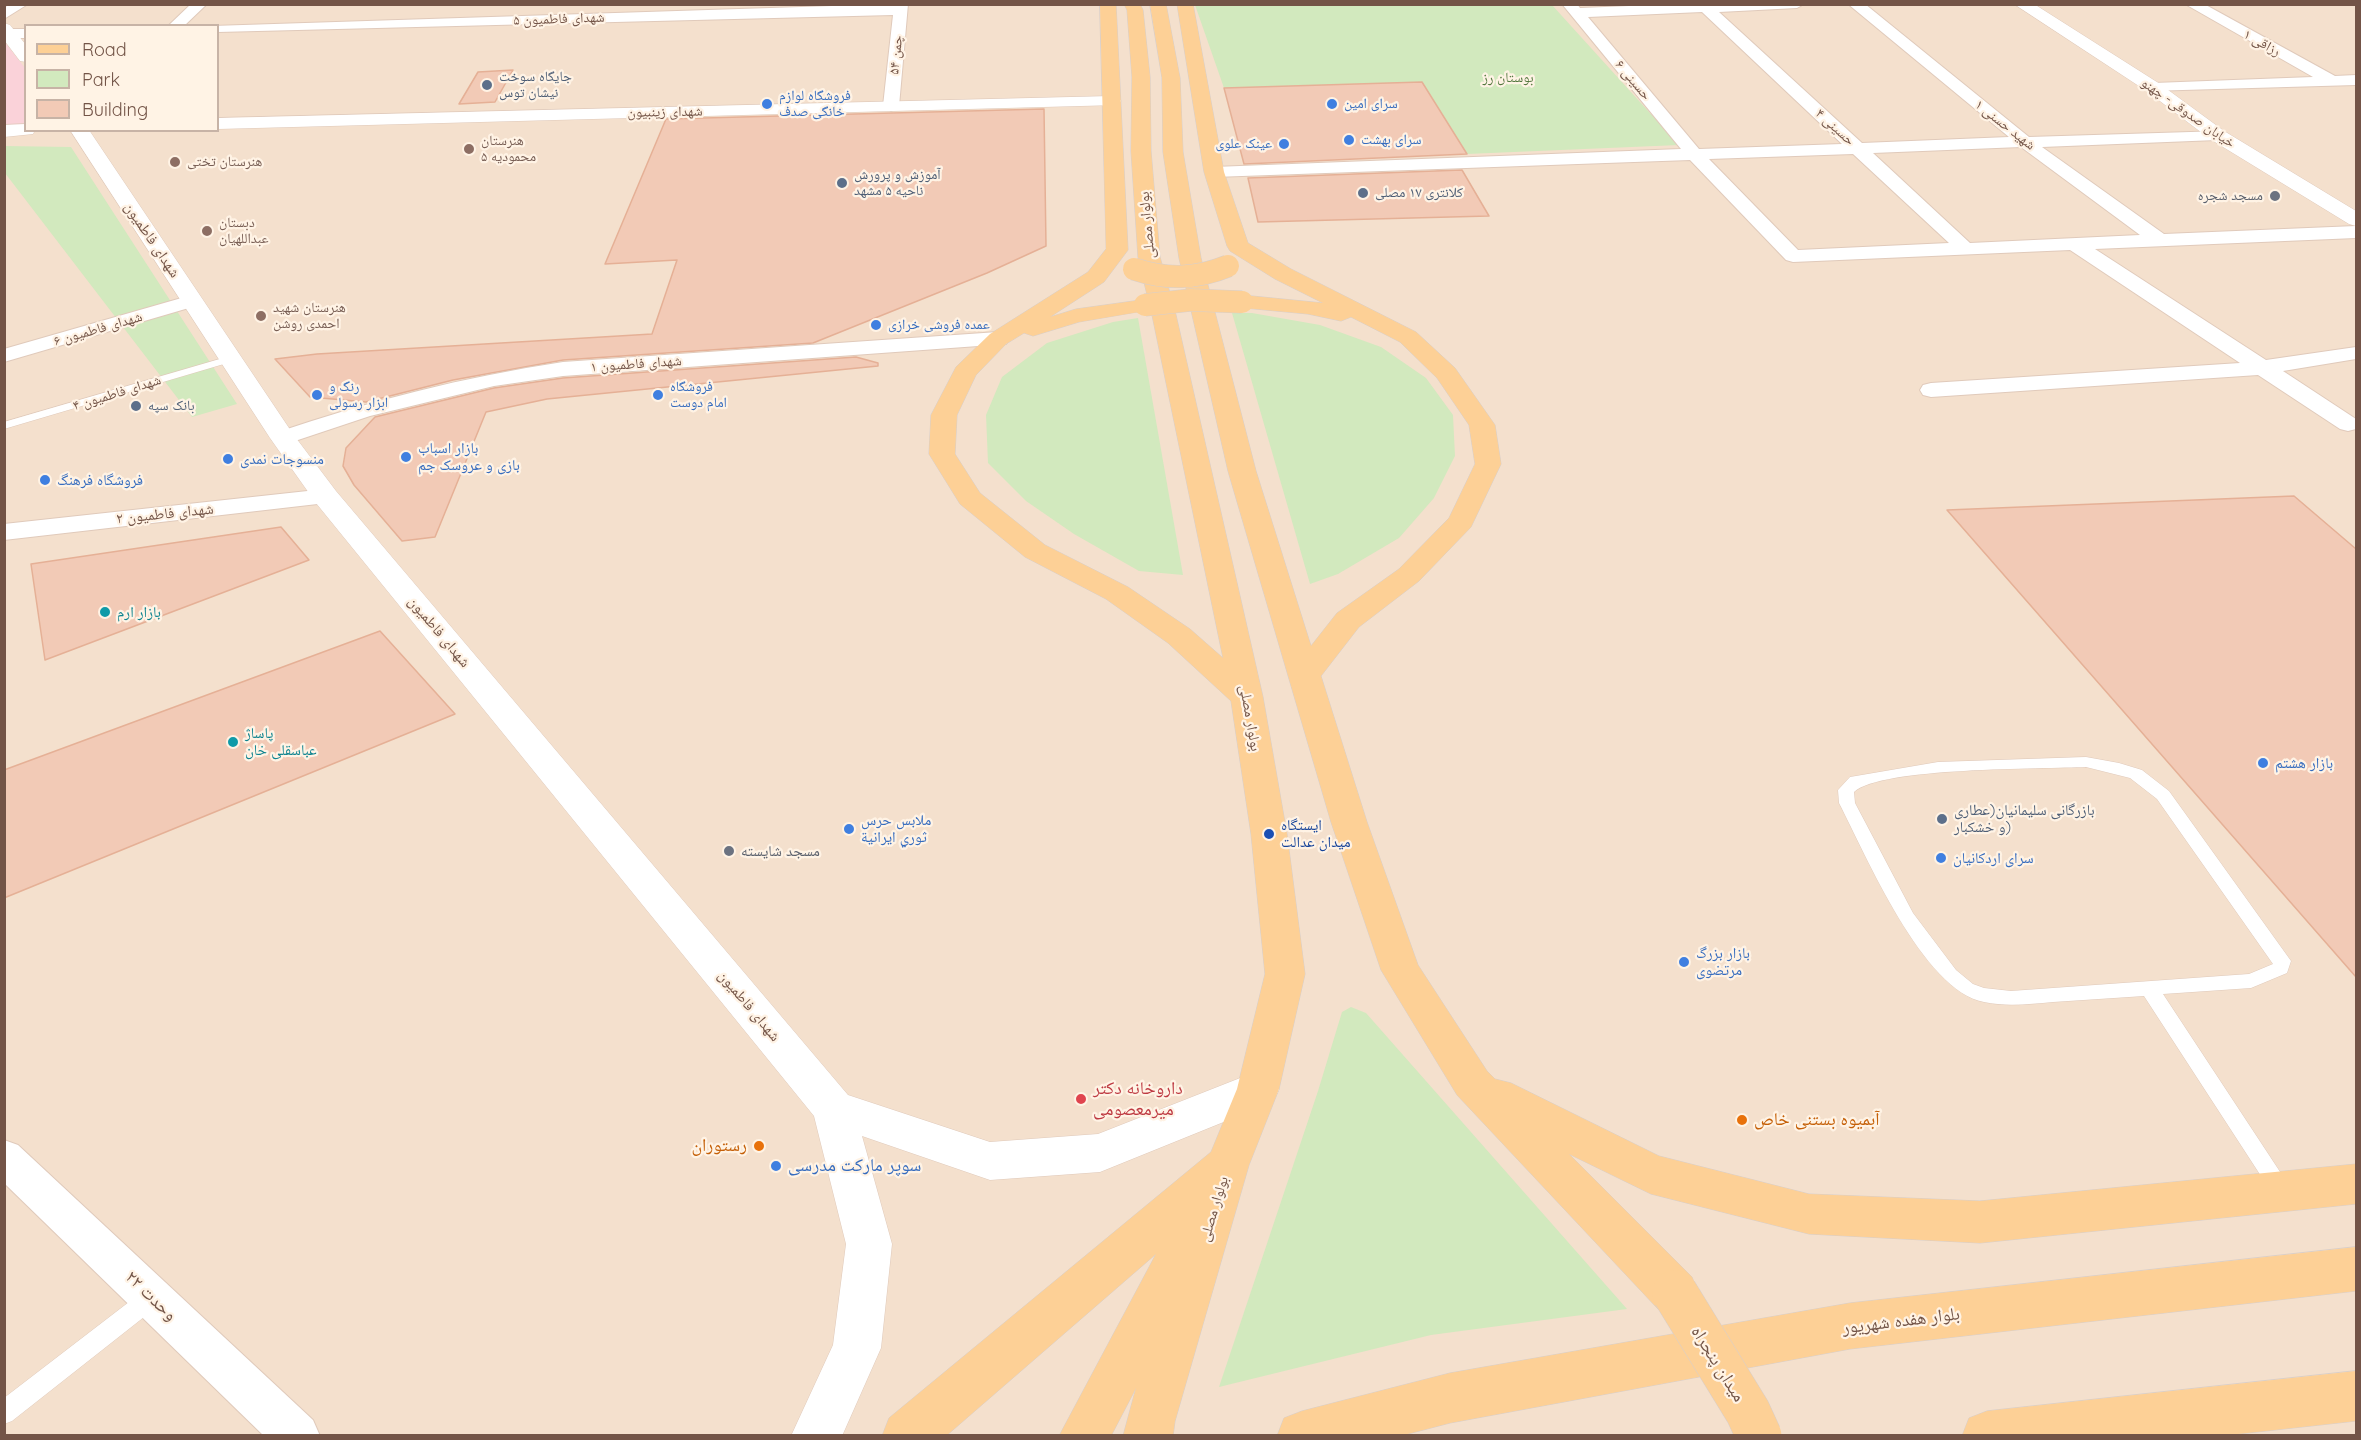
<!DOCTYPE html>
<html>
<head>
<meta charset="utf-8">
<style>
	body { margin:0 }
	#map { position:relative; width:2361px; height:1440px; overflow:hidden; background:#fcefdf; font-family:Quicksand,sans-serif }
	canvas { display:block }
	.frame { position:absolute; inset:0; border:6px solid #735447; pointer-events:none }
	.legend { position:absolute; left:24px; top:24px; width:195px; height:108px; box-sizing:border-box; background:#fff3e5; border:2px solid #c7b3a6; margin:0; padding:8px 10px; list-style:none; font-size:18px; color:#735447 }
	.legend li { display:flex; align-items:center; gap:12px; height:30px }
	.legend b { width:30px; border:2px solid #c7b3a6 }
</style>
</head>
<body>
<div id="map">
<canvas width="2361" height="1440"></canvas>
<div class="frame"></div>
<ul class="legend">
<li><b style="height:8px;background:#fdd096"></b>Road</li>
<li><b style="height:16px;background:#d2e9be"></b>Park</li>
<li><b style="height:16px;background:#f2cab6"></b>Building</li>
</ul>
</div>
<script>
const ctx = document.querySelector('canvas').getContext('2d');
ctx.lineJoin = 'round';
function fillPath(path, color) {
  ctx.fillStyle = color;
  ctx.fill(path, 'evenodd');
}
function stroke(path, color, width, dash) {
  ctx.strokeStyle = color;
  ctx.lineWidth = width;
  ctx.lineCap = dash ? 'butt' : 'round';
  ctx.setLineDash(dash || []);
  ctx.stroke(path);
}
function drawText(font, color, halo, rows, align = 'center') {
  ctx.font = font + ' Quicksand,"Noto Naskh Arabic",sans-serif';
  ctx.lineWidth = 4.5;
  ctx.setLineDash([]);
  ctx.textBaseline = 'middle';
  ctx.strokeStyle = halo;
  ctx.fillStyle = color;
  for (const [text, x, y, turn = 0] of rows) {
    ctx.save();
    ctx.translate(x, y);
    ctx.rotate((+turn || 0) * Math.PI / 180);
    ctx.textAlign = isNaN(turn) ? turn : align;
    if (halo) ctx.strokeText(text, 0, 0);
    ctx.fillText(text, 0, 0);
    ctx.restore();
  }
}
fillPath(new Path2D(`
	M 5,5 L 2356,5 L 2356,1435 L 5,1435 ZM 26,26 L 218,26 L 218,130 L 26,130 Z`), '#f4e0cd');
fillPath(new Path2D(`
	M 4,41 L 25,68 L 26,130 L 40,131 L 5,132 Z`), '#fad2d9');
fillPath(new Path2D(`
	M 1195,5 L 1552,5 L 1679,145 L 1467,154 L 1422,82 L 1224,88 Z
	M 5,146 L 71,147 L 237,404 L 192,417 L 5,173 Z
	M 1232,313 L 1252,313 L 1320,325 L 1381,347 L 1426,378 L 1453,415 L 1455,456 L 1434,498 L 1399,538 L 1338,574 L 1310,584 Z
	M 1138,318 L 1183,575 L 1139,571 L 1074,534 L 1026,501 L 988,463 L 986,415 L 1002,377 L 1047,343 L 1113,322 Z
	M 1351,1007 L 1366,1013 L 1627,1309 L 1431,1335 L 1219,1387 L 1318,1091 L 1342,1012 Z`), '#d2e9be');
const building = new Path2D(`
	M 513,70 L 495,102 L 459,104 L 478,72 Z
	M 1422,82 L 1467,154 L 1244,164 L 1224,88 Z
	M 1044,109 L 1046,246 L 987,273 L 813,343 L 563,360 L 453,380 L 366,402 L 310,397 L 275,359 L 317,354 L 652,334 L 677,260 L 605,264 L 666,119 Z
	M 1462,170 L 1489,216 L 1258,222 L 1248,178 Z
	M 856,357 L 878,363 L 878,366 L 547,399 L 486,412 L 435,537 L 402,541 L 354,485 L 343,466 L 346,448 L 375,417 L 494,388 L 563,378 Z
	M 2294,496 L 2356,549 L 2356,977 L 1947,510 Z
	M 281,527 L 309,560 L 45,660 L 31,564 Z
	M 380,631 L 455,714 L 4,898 L 4,770 Z`);
fillPath(building, '#f2cab6');
stroke(building, '#e5b096', 1.5);
const service = new Path2D(`
	M 230,356 L 234,357 L 234,361 L 4,429 L 4,422 Z
	M 2086,757 L 2119,763 L 2142,770 L 2169,791 L 2291,961 L 2287,973 L 2251,988 L 2163,994 L 2288,1184 L 2291,1190 L 2288,1196 L 2281,1199 L 2274,1196 L 2144,996 C 2114,998 2083,1000 2053,1002 C 2030,1004 2007,1007 1984,1002 C 1923,991 1866,855 1839,803 L 1838,790 L 1850,777 L 1856,776 L 1938,762 ZM 2086,767 L 2130,778 L 2157,799 L 2273,964 L 2249,974 L 2011,991 L 1984,988 L 1973,984 L 1956,970 L 1913,913 L 1855,803 L 1854,792 C 1881,767 2043,769 2086,767 Z
	M 150,1289 L 158,1292 L 161,1299 L 158,1306 L 12,1421 L 4,1424 L 4,1398 L 142,1292 Z`);
const minor = new Path2D(`
	M 10,4 L 28,4 L 4,19 L 4,8 Z
	M 191,4 L 207,4 L 184,26 L 168,26 Z
	M 894,4 L 908,4 L 899,106 L 891,111 L 883,106 L 893,15 L 218,32 L 218,26 L 212,26 Z
	M 1562,4 L 1577,4 L 1580,8 L 1678,4 L 1804,4 L 1797,8 L 1719,12 L 1862,143 L 2009,137 L 1848,4 L 1865,4 L 2029,137 L 2223,131 L 2226,135 L 2223,139 L 2217,140 L 2042,147 L 2164,234 L 2356,226 L 2356,238 L 2095,249 L 2266,360 L 2356,347 L 2356,359 L 2283,371 L 2356,419 L 2356,429 L 2348,431 L 2340,429 L 2258,375 L 1931,397 L 1923,395 L 1920,390 L 1923,385 L 1931,383 L 2240,363 L 2070,250 L 1793,262 L 1786,260 L 1690,160 L 1214,177 L 1208,176 L 1205,172 L 1208,168 L 1214,167 L 1681,149 ZM 1702,12 L 1842,144 L 1699,149 L 1588,17 ZM 2021,147 L 2140,235 L 1970,243 L 1873,153 ZM 1853,154 L 1949,243 L 1798,250 L 1709,159 Z
	M 2185,4 L 2204,4 L 2335,76 L 2356,75 L 2356,85 L 2148,91 L 2146,88 L 2148,85 L 2154,83 L 2313,77 Z
	M 4,29 L 26,29 L 26,38 L 4,38 Z
	M 192,295 L 199,297 L 202,301 L 199,305 L 4,362 L 4,349 Z
	M 998,332 L 1006,334 L 1009,339 L 1006,344 L 563,376 L 494,386 L 370,416 L 283,445 L 275,443 L 271,438 L 275,433 C 369,401 464,377 563,362 Z
	M 326,489 L 335,492 L 339,497 L 335,502 L 4,540 L 4,524 Z
	M 4,1140 L 18,1145 L 313,1420 L 320,1436 L 264,1436 L 4,1183 Z`);
const tertiary = new Path2D(`
	M 2014,4 L 2034,4 L 2160,84 L 2224,131 L 2356,211 L 2356,226 L 2349,224 L 2210,139 L 2148,92 Z
	M 4,23 L 10,25 L 26,45 L 26,62 L 20,61 L 4,40 Z
	M 1112,96 L 1118,97 L 1121,101 L 1118,105 L 218,129 L 218,118 Z
	M 26,124 L 26,130 L 35,130 L 33,134 L 4,137 L 4,125 Z
	M 70,130 L 89,130 L 293,434 L 336,491 L 848,1095 L 990,1142 L 1098,1134 L 1258,1071 L 1273,1076 L 1279,1089 L 1273,1102 L 1100,1172 L 990,1180 L 862,1136 L 892,1244 L 881,1348 L 842,1436 L 791,1436 L 833,1345 L 846,1244 L 814,1116 L 316,503 L 270,438 Z`);
const primary = new Path2D(`
	M 1100,4 L 1116,4 L 1128,250 L 1104,282 L 1050,317 L 1076,309 L 1148,299 L 1138,257 L 1131,151 L 1132,77 L 1127,10 L 1124,4 L 1140,4 L 1143,10 L 1150,77 L 1151,151 L 1160,257 L 1176,315 L 1263,697 L 1287,834 L 1305,974 L 1279,1089 L 1249,1165 L 1175,1421 L 1173,1436 L 1123,1436 L 1136,1388 L 1111,1436 L 1059,1436 L 1156,1254 L 946,1436 L 882,1436 L 889,1418 L 1211,1152 L 1237,1089 L 1265,974 L 1251,834 L 1231,701 L 1168,643 L 1106,599 L 1025,557 L 960,504 L 929,454 L 931,415 L 956,367 L 990,334 L 1088,272 L 1106,249 ZM 1151,310 L 1152,315 L 1223,658 L 1190,629 L 1128,587 L 1045,545 L 980,493 L 955,454 L 957,415 L 976,375 L 1006,344 L 1024,333 L 1033,336 L 1079,322 Z
	M 1150,4 L 1166,4 L 1180,78 L 1183,152 L 1201,258 L 1256,471 L 1311,646 L 1337,613 L 1399,569 L 1449,518 L 1475,464 L 1469,425 L 1437,378 L 1400,342 L 1351,317 L 1341,321 L 1308,314 L 1234,307 L 1231,302 L 1234,297 L 1242,295 L 1323,303 L 1275,279 L 1230,251 L 1227,246 L 1204,172 L 1177,4 L 1193,4 L 1224,172 L 1248,243 L 1291,269 L 1416,332 L 1455,368 L 1495,425 L 1501,464 L 1471,527 L 1419,581 L 1359,627 L 1321,676 L 1367,822 L 1418,965 L 1487,1071 L 1495,1079 L 1511,1083 L 1659,1156 L 1809,1194 L 1980,1201 L 2356,1164 L 2356,1204 L 1980,1243 L 1809,1234 L 1651,1194 L 1569,1154 L 1692,1277 L 1698,1293 L 1692,1309 L 1675,1315 L 1658,1309 L 1457,1095 L 1381,970 L 1331,822 L 1228,471 L 1179,258 L 1163,152 L 1162,78 Z
	M 2356,1247 L 2356,1291 L 1850,1349 L 1450,1423 L 1400,1436 L 1277,1436 L 1284,1418 L 1302,1411 L 1450,1373 L 1850,1303 Z
	M 2356,1371 L 2356,1421 L 2220,1436 L 1962,1436 L 1969,1418 L 1987,1411 Z`);
stroke(service, '#e0cabb', 1);
stroke(minor, '#e0cabb', 2);
stroke(tertiary, '#e0cabb', 1);
stroke(primary, '#d8cfcb', 1);
fillPath(service, '#fff');
fillPath(minor, '#fff');
fillPath(tertiary, '#fff');
fillPath(primary, '#fdd096');
const primaryBridgeFar1 = new Path2D(`
	M 1134,269 C 1167,280 1196,279 1228,266
	M 1145,305 L 1191,300 L 1242,302`);
const primaryBridge = new Path2D(`
	M 1675,1293 L 1748,1412 L 1759,1436`);
stroke(primaryBridgeFar1, '#d8cfcb', 23, []);
stroke(primaryBridge, '#d8cfcb', 46, []);
stroke(primaryBridgeFar1, '#fdd096', 22);
stroke(primaryBridge, '#fdd096', 45);
for (const [x, y, r, color] of [
	[487,85,6,"#5c6f8a"],
	[767,104,6,"#3f7fe0"],
	[1332,104,6,"#3f7fe0"],
	[1349,140,6,"#3f7fe0"],
	[1284,144,6,"#3f7fe0"],
	[469,149,6,"#8d6e63"],
	[175,162,6,"#8d6e63"],
	[842,183,6,"#5c6f8a"],
	[1363,193,6,"#5c6f8a"],
	[2275,196,6,"#6b7280"],
	[207,231,6,"#8d6e63"],
	[261,316,6,"#8d6e63"],
	[876,325,6,"#3f7fe0"],
	[317,395,6,"#3f7fe0"],
	[658,395,6,"#3f7fe0"],
	[136,406,6,"#5c6f8a"],
	[406,457,6,"#3f7fe0"],
	[228,459,6,"#3f7fe0"],
	[45,480,6,"#3f7fe0"],
	[105,612,6,"#0f9aa8"],
	[233,742,6,"#0f9aa8"],
	[2263,763,6,"#3f7fe0"],
	[1942,819,6,"#5c6f8a"],
	[849,829,6,"#3f7fe0"],
	[1269,834,6,"#1a4fb4"],
	[729,851,6,"#6b7280"],
	[1941,858,6,"#3f7fe0"],
	[1684,962,6,"#3f7fe0"],
	[1081,1099,6,"#e0444e"],
	[1742,1120,6,"#e8710a"],
	[759,1146,6,"#e8710a"],
	[776,1166,6,"#3f7fe0"]
]) {
  const dot = new Path2D();
  dot.arc(x, y, r, 0, 2 * Math.PI);
  ctx.fillStyle = color;
  ctx.fill(dot);
  stroke(dot, '#fff3e5', 2);
}
drawText('14px', '#735447', '#fff3e5', [
	["شهدای فاطمیون ۵",559,19,-2],
	["رزاقی ۱",2262,43,29],
	["چمن ۵۴",896,55,-84],
	["حسینی ۶",1633,80,50],
	["شهدای زینبیون",665,112,-1],
	["خیابان صدوقی- چهنو",2188,113,35],
	["شهید حسنی ۱",2005,125,38],
	["حسینی ۴",1835,127,42],
	["شهدای فاطمیون ۶",98,329,-16],
	["شهدای فاطمیون ۱",636,364,-4],
	["شهدای فاطمیون ۴",117,393,-17]
]);
drawText('14px', '#4e5e75', '#fff3e5', [
	["جایگاه سوخت",499,77],
	["نیشان توس",499,93],
	["آموزش و پرورش",854,175],
	["ناحیه ۵ مشهد",854,191],
	["کلانتری ۱۷ مصلی",1375,193],
	["بانک سپه",148,406]
], 'left');
drawText('14px', '#54783f', '#fff3e5', [
	["بوستان رز",1508,78]
]);
drawText('14px', '#366cbe', '#fff3e5', [
	["فروشگاه لوازم",779,96],
	["خانگی صدف",779,112],
	["سرای امین",1344,104],
	["سرای بهشت",1361,140],
	["عینک علوی",1272,144,"right"],
	["عمده فروشی خرازی",888,325],
	["رنگ و",329,387],
	["ابزار رسولی",329,403],
	["فروشگاه",670,387],
	["امام دوست",670,403]
], 'left');
drawText('14px', '#785e54', '#fff3e5', [
	["هنرستان",481,141],
	["محمودیه ۵",481,157],
	["هنرستان تختی",187,162],
	["دبستان",219,223],
	["عبداللهیان",219,239],
	["هنرستان شهید",273,308],
	["احمدی روشن",273,324]
], 'left');
drawText('14px', '#5b616d', '#fff3e5', [
	["مسجد شجره",2263,196]
], 'right');
drawText('15px', '#735447', '#fff3e5', [
	["بولوار مصلی",1147,225,-95],
	["شهدای فاطمیون",152,240,56],
	["شهدای فاطمیون ۲",165,514,-6],
	["شهدای فاطمیون",439,632,50],
	["بولوار مصلی",1250,718,80],
	["شهدای فاطمیون",749,1006,50],
	["بولوار مصلی",1214,1209,-73]
]);
drawText('15px', '#366cbe', '#fff3e5', [
	["بازار اسباب",418,448],
	["بازی و عروسک جم",418,465],
	["منسوجات نمدی",240,459],
	["فروشگاه فرهنگ",57,480],
	["بازار هشتم",2275,763],
	["ملابس حرس",861,820],
	["ثوري ايرانية",861,837],
	["سرای اردکانیان",1953,858],
	["بازار بزرگ",1696,953],
	["مرتضوی",1696,970]
], 'left');
drawText('15px', '#0d838f', '#fff3e5', [
	["بازار ارم",117,612],
	["پاساژ",245,733],
	["عباسقلی خان",245,750]
], 'left');
drawText('15px', '#4e5e75', '#fff3e5', [
	["بازرگانی سلیمانیان(عطاری",1954,810],
	["و خشکبار)",1954,827]
], 'left');
drawText('15px', '#164399', '#fff3e5', [
	["ایستگاه",1281,825],
	["میدان عدالت",1281,842]
], 'left');
drawText('15px', '#5b616d', '#fff3e5', [
	["مسجد شایسته",741,851]
], 'left');
drawText('18px', '#be3a42', '#fff3e5', [
	["داروخانه دکتر",1093,1089],
	["میرمعصومی",1093,1110]
], 'left');
drawText('18px', '#c56008', '#fff3e5', [
	["آبمیوه بستنی خاص",1754,1120],
	["رستوران",747,1146,"right"]
], 'left');
drawText('18px', '#366cbe', '#fff3e5', [
	["سوپر مارکت مدرسی",788,1166]
], 'left');
drawText('18px', '#735447', '#fff3e5', [
	["وحدت ۲۲",151,1296,44],
	["بلوار هفده شهریور",1901,1321,-7],
	["میدان پنجراه",1718,1364,58]
]);
</script>
</body>
</html>
